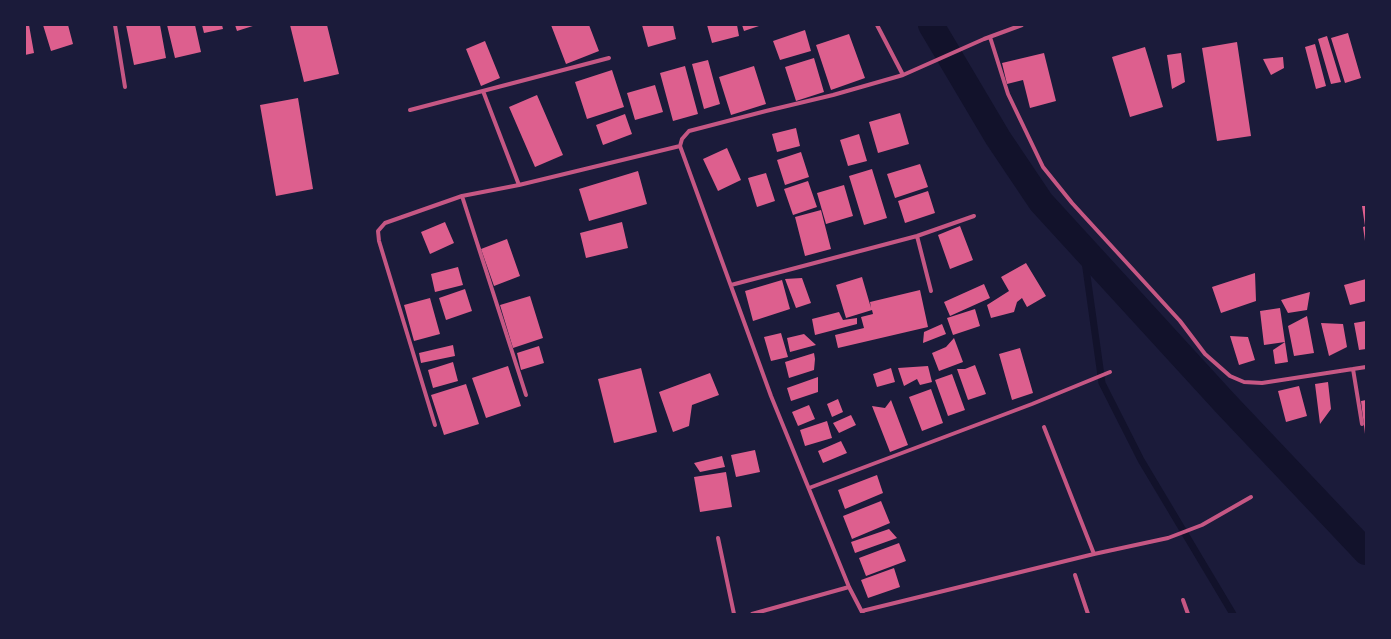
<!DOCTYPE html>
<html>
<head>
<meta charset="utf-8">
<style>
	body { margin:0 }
	#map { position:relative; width:1391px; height:639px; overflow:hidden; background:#1b1b3a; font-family:"DejaVu Sans",sans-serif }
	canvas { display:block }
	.frame { position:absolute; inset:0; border:26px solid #1b1b3a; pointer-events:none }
</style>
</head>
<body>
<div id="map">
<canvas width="1391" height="639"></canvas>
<div class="frame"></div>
</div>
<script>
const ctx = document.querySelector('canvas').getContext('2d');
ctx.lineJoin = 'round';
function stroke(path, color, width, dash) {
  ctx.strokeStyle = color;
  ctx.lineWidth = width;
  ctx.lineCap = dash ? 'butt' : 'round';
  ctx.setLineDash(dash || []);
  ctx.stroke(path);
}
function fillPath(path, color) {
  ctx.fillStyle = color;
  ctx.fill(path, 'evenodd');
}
stroke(new Path2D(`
	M 1083,247 L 1102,383 L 1141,460 L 1233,614`), '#12122b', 7);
stroke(new Path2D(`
	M 931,25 L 998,138 L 1041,202 L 1225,403 L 1366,552`), '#12122b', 26);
fillPath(new Path2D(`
	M 25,25 L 29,25 L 34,53 L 25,55 Z
	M 43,25 L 68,25 L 73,44 L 51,51 Z
	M 126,25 L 160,25 L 166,58 L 134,65 Z
	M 167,25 L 195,25 L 201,52 L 175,58 Z
	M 202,25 L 222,25 L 223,29 L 204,33 Z
	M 235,25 L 256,25 L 237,31 Z
	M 290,25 L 327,25 L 339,74 L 304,82 Z
	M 551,25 L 589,25 L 599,51 L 566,64 Z
	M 642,25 L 673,25 L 676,39 L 648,47 Z
	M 707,25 L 737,25 L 739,36 L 712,43 Z
	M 742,25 L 762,25 L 744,31 Z
	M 805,30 L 811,51 L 780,60 L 773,41 Z
	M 1348,33 L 1361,78 L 1345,83 L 1331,38 Z
	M 849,34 L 865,78 L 831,90 L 816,45 Z
	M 1327,36 L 1341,82 L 1331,84 L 1318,39 Z
	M 485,41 L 500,78 L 481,86 L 466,49 Z
	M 1237,42 L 1251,136 L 1217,141 L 1202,48 Z
	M 1315,44 L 1326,86 L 1316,89 L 1305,47 Z
	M 1145,47 L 1163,107 L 1130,117 L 1112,57 Z
	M 1044,53 L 1056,101 L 1030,108 L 1023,80 L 1007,84 L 1002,63 Z
	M 1181,53 L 1185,82 L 1172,89 L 1167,55 Z
	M 1283,57 L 1284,68 L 1271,75 L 1263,59 Z
	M 814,58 L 824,92 L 796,101 L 785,67 Z
	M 708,60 L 720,104 L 704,109 L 692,64 Z
	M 685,66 L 698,114 L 673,121 L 660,73 Z
	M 754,66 L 766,104 L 731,115 L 719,77 Z
	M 612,70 L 624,107 L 587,119 L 575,82 Z
	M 655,85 L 663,112 L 635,120 L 627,93 Z
	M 537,95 L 563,155 L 535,167 L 509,107 Z
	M 298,98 L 313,189 L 276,196 L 260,105 Z
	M 900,113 L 909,144 L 878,153 L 869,122 Z
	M 625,114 L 632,134 L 603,145 L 596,125 Z
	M 796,128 L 800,146 L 777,152 L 772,134 Z
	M 859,134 L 867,161 L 848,166 L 840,140 Z
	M 727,148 L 741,180 L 718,191 L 703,159 Z
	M 801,152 L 809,177 L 785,185 L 777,160 Z
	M 920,164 L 928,187 L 895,198 L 887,174 Z
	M 872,169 L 887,218 L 864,225 L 849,176 Z
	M 638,171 L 647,204 L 589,221 L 579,189 Z
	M 766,173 L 775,201 L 757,207 L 748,178 Z
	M 808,181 L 817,207 L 793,215 L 784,189 Z
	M 844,185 L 853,216 L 826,224 L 817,193 Z
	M 928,191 L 935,213 L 905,223 L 898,201 Z
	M 1362,206 L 1366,206 L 1366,226 L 1365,226 Z
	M 821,210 L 831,249 L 805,256 L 795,217 Z
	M 445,222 L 454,243 L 430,254 L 421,232 Z
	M 622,222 L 628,248 L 586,258 L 580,233 Z
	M 960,226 L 973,260 L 950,269 L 938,235 Z
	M 1366,226 L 1366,241 L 1365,241 L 1363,227 Z
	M 507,239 L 520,276 L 494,286 L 481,249 Z
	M 1026,263 L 1046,296 L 1027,307 L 1022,298 L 1017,302 L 1014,312 L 991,318 L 987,305 L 1009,291 L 1001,277 Z
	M 458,267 L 463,285 L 435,292 L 431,274 Z
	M 1255,273 L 1256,301 L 1221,313 L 1212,287 Z
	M 862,277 L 871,308 L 870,302 L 920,290 L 928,327 L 838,348 L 835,335 L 864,328 L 861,317 L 873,314 L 872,310 L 846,318 L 836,285 Z
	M 802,278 L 811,303 L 796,308 L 785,279 Z
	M 1366,279 L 1366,301 L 1350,305 L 1344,285 Z
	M 782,280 L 790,309 L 753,321 L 745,291 Z
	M 984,284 L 990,298 L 950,316 L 944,302 Z
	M 465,289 L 472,311 L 446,320 L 439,298 Z
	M 1310,292 L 1307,310 L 1288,313 L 1281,300 Z
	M 530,296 L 543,338 L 513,348 L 500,305 Z
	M 430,298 L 440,334 L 414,341 L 404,305 Z
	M 1280,308 L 1285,342 L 1264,345 L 1260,311 Z
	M 975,309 L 980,326 L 953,335 L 947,318 Z
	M 839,312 L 843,320 L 857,318 L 857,324 L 815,335 L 812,319 Z
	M 1307,316 L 1314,353 L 1294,356 L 1288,326 Z
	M 1366,321 L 1366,349 L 1359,350 L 1354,323 Z
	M 1321,323 L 1343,324 L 1347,347 L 1329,356 Z
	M 942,324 L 946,334 L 923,343 L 924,332 Z
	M 781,333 L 788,357 L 771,361 L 764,337 Z
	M 804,334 L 816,345 L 790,352 L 787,338 Z
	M 1230,336 L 1248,337 L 1255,360 L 1239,365 Z
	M 954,338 L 963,362 L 939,371 L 932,353 L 946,347 Z
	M 1285,342 L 1288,362 L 1275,364 L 1273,350 Z
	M 453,345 L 455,356 L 421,363 L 419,353 Z
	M 539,346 L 544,363 L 521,370 L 517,353 Z
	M 1020,348 L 1033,393 L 1012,400 L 999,354 Z
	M 814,353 L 815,359 L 814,370 L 789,378 L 785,362 Z
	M 453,362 L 458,381 L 433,388 L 428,370 Z
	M 975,365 L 986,394 L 968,400 L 957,369 L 965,369 Z
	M 508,366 L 521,406 L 486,418 L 472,378 Z
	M 928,366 L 932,382 L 920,385 L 917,379 L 904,386 L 898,368 Z
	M 641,368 L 657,432 L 614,443 L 598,379 Z
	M 891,368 L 895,382 L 877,387 L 873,374 Z
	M 710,373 L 719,395 L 692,405 L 689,426 L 673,432 L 659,392 Z
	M 952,374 L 965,410 L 948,416 L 935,380 Z
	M 818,377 L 818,392 L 791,401 L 787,388 Z
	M 1328,382 L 1331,409 L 1320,424 L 1315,384 Z
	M 466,384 L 479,424 L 444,435 L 431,395 Z
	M 1299,386 L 1307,416 L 1286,422 L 1278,391 Z
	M 931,389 L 943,423 L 922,431 L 909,397 Z
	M 838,399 L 843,412 L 832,417 L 827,404 Z
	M 891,400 L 908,445 L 890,452 L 872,406 L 885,408 Z
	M 1366,400 L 1366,434 L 1365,434 L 1361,401 Z
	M 809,405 L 815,419 L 798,426 L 792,412 Z
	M 851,415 L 856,425 L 839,433 L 833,423 Z
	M 827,421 L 832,438 L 805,446 L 800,430 Z
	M 841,441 L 847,453 L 823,463 L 818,451 Z
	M 755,450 L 760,472 L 736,477 L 731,455 Z
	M 722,456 L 725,467 L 700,472 L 694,463 Z
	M 726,472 L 732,507 L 700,512 L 694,477 Z
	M 877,475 L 883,493 L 845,509 L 838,490 Z
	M 881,501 L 890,523 L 852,539 L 843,516 Z
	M 889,529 L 897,538 L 855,553 L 851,542 Z
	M 899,543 L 906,561 L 866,576 L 859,558 Z
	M 894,568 L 900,587 L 868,598 L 861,580 Z`), '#dd5f8e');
stroke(new Path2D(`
	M 115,25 L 125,87
	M 877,25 L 903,75
	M 990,37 L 1008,94 L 1043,167 L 1072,203 L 1180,321 L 1205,354 L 1230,376 L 1244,382 L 1262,383 L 1366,367
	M 483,91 L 519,185
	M 410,110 L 609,58
	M 462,196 L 526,395
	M 917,236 L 931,291
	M 731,285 L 917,236 L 974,216
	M 1353,369 L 1362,424
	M 435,425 L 379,241 L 378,231 L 385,223 L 462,196 L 519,185 L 680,146
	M 1044,427 L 1094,554
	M 809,488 L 1032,404 L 1110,372
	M 718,538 L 734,614
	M 1075,575 L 1088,614
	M 1183,600 L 1188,614
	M 862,611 L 1094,554 L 1168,538 L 1202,525 L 1251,497
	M 752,614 L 849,587
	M 863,614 L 849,587 L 771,396 L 680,146 L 682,139 L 689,131 L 766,111 L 833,95 L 903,75 L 984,39 L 1022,25`), '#c65784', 4);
</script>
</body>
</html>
